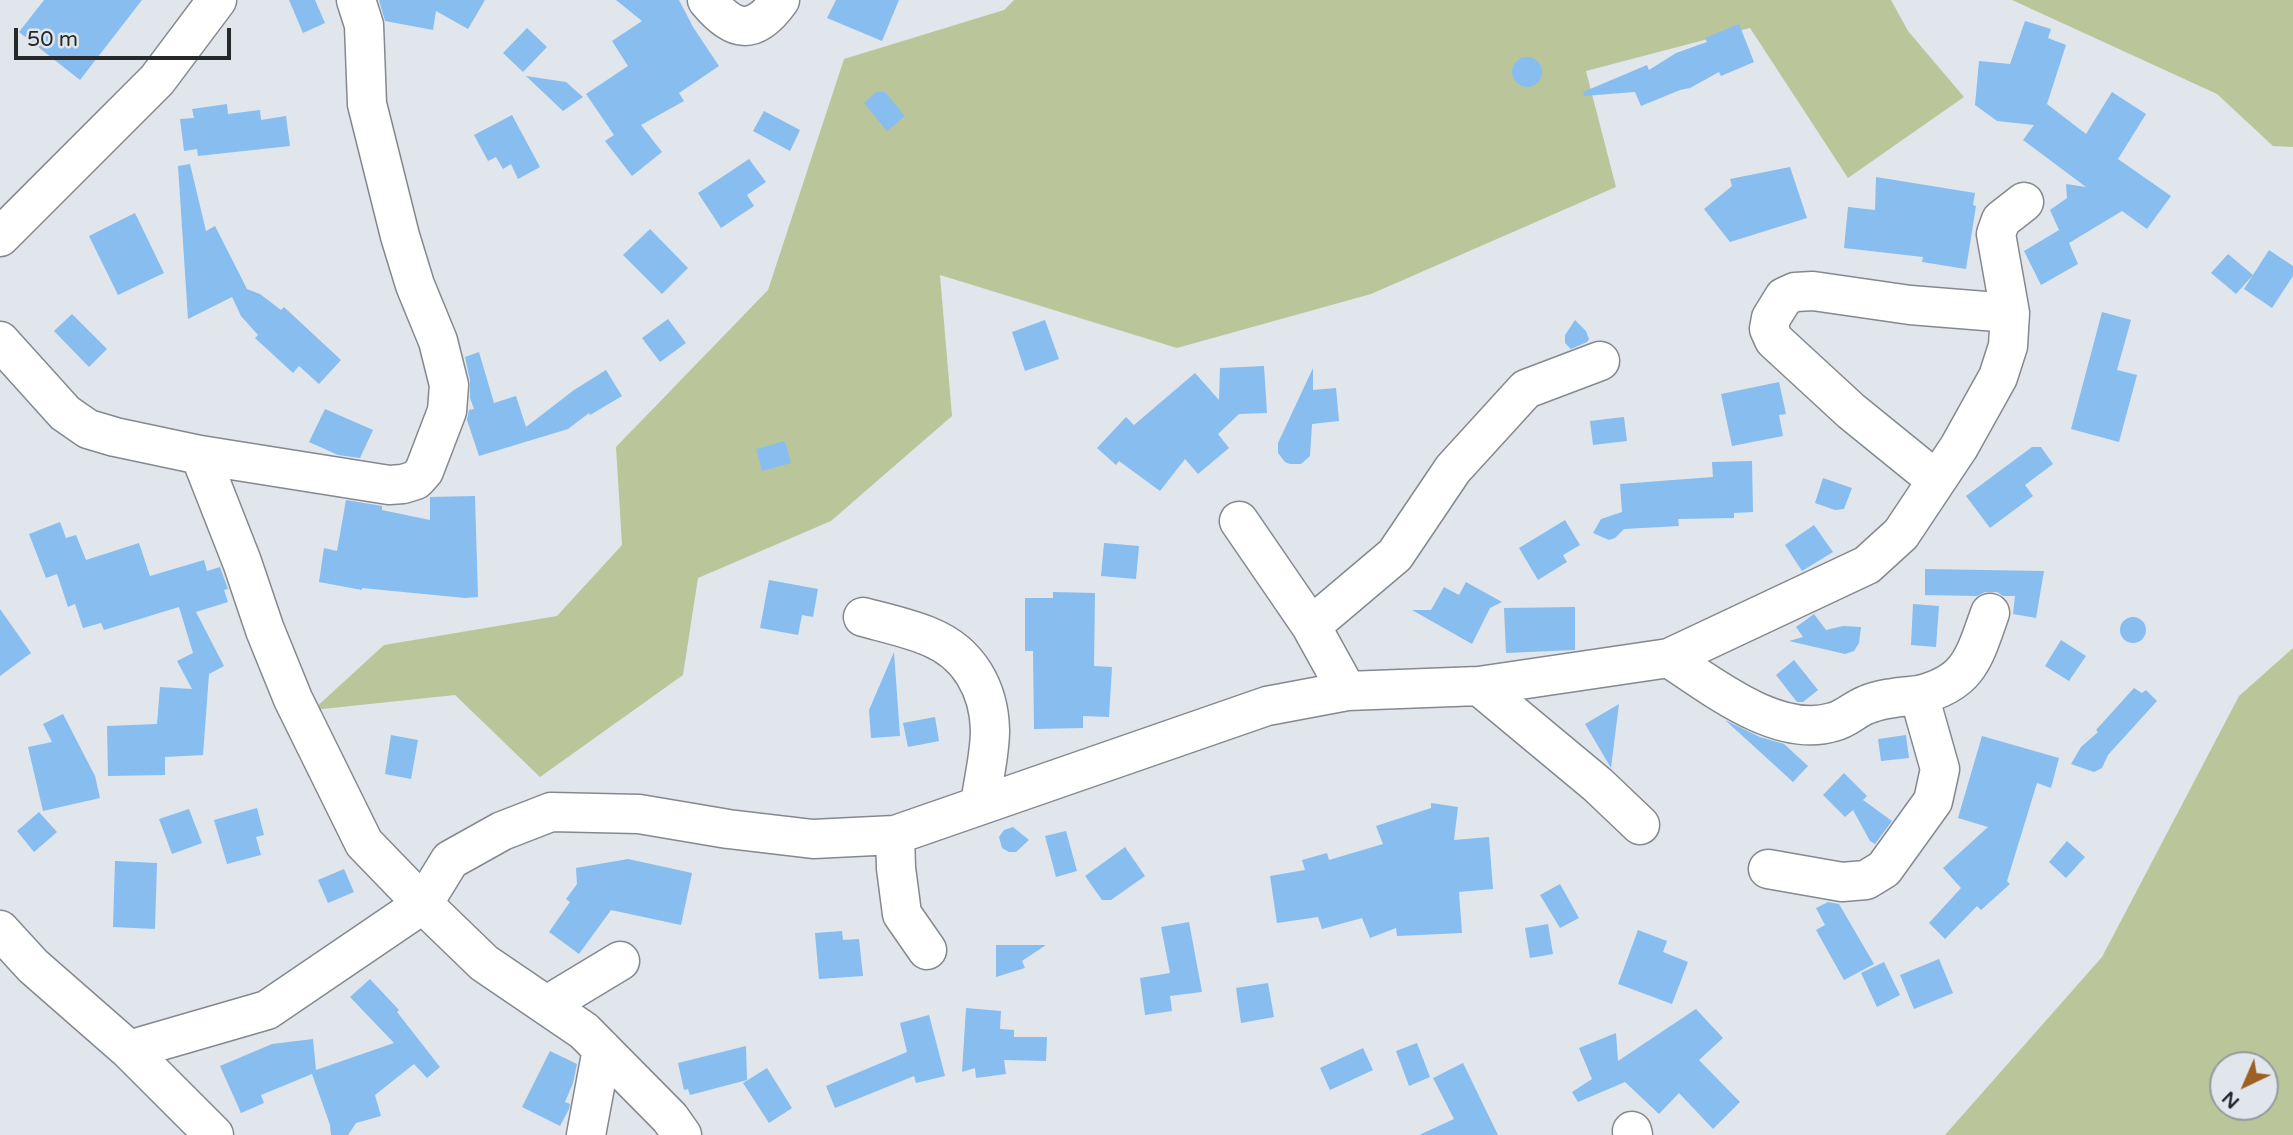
<!DOCTYPE html>
<html>
<head>
<meta charset="utf-8">
<style>
	body { margin:0 }
	#map { position:relative; width:2293px; height:1135px; overflow:hidden; background:#e0e6ec; font-family:"Varela Round",sans-serif }
	canvas { display:block }
	.north { position:absolute; left:2209px; top:1051px; width:70px; height:70px; box-sizing:border-box; background:#e0e6ec; border:2px solid #969a9e; border-radius:50%; rotate:224deg; font-size:19px; font-weight:700; line-height:28px; text-align:center; color:#26282a }
	.north::after { content:''; display:block; margin:auto; width:24px; height:32px; background:#9c6022; clip-path:polygon(50% 0,100% 100%,50% 72%,0 100%) }
	.scale { position:absolute; left:14px; top:28px; width:217px; height:32px; box-sizing:border-box; border:4px solid #26282a; border-top:0; padding-left:9px; font-size:21px; line-height:24px; white-space:nowrap; color:#26282a; -webkit-text-stroke:5px #e0e6ec; paint-order:stroke }
</style>
</head>
<body>
<div id="map">
<canvas width="2293" height="1135"></canvas>
<div class="north">N</div>
<div class="scale">50 m</div>
</div>
<script>
const ctx = document.querySelector('canvas').getContext('2d');
ctx.lineJoin = 'round';
function fillPath(path, color) {
  ctx.fillStyle = color;
  ctx.fill(path, 'evenodd');
}
function stroke(path, color, width, dash) {
  ctx.strokeStyle = color;
  ctx.lineWidth = width;
  ctx.lineCap = dash ? 'butt' : 'round';
  ctx.setLineDash(dash || []);
  ctx.stroke(path);
}
fillPath(new Path2D(`
	M 1014,0 L 1891,0 L 1908,31 L 1964,97 L 1848,178 L 1750,28 L 1586,71 L 1616,187 L 1371,294 L 1177,348 L 940,275 L 952,416 L 831,521 L 698,578 L 683,675 L 540,777 L 455,695 L 313,710 L 384,645 L 557,616 L 622,545 L 616,447 L 768,290 L 844,59 L 1004,10 Z
	M 2012,0 L 2293,0 L 2293,147 L 2273,146 L 2217,94 Z
	M 2293,648 L 2293,1135 L 1945,1135 L 2102,957 L 2239,696 ZM 2223,1065 L 2265,1065 L 2265,1107 L 2223,1107 Z`), '#bac69a');
fillPath(new Path2D(`
	M 44,0 L 142,0 L 80,80 L 19,32 Z
	M 289,0 L 315,0 L 325,23 L 303,33 Z
	M 379,0 L 485,0 L 468,29 L 436,11 L 433,30 L 385,21 Z
	M 616,0 L 679,0 L 693,27 L 719,66 L 679,93 L 684,101 L 641,125 L 662,152 L 632,176 L 605,141 L 614,135 L 586,94 L 628,66 L 612,41 L 642,21 Z
	M 836,0 L 899,0 L 882,41 L 827,18 Z
	M 2025,21 L 2051,29 L 2048,38 L 2066,45 L 2047,104 L 2086,134 L 2112,92 L 2146,114 L 2118,159 L 2171,196 L 2147,229 L 2122,211 L 2069,243 L 2078,264 L 2041,285 L 2024,251 L 2059,230 L 2050,210 L 2067,198 L 2066,184 L 2086,187 L 2023,140 L 2034,125 L 1997,121 L 1975,105 L 1979,61 L 2010,64 Z
	M 1739,24 L 1754,62 L 1721,76 L 1719,72 L 1690,88 L 1680,90 L 1641,106 L 1635,92 L 1584,96 L 1583,92 L 1647,65 L 1649,70 L 1676,53 L 1707,42 L 1705,38 Z
	M 527,28 L 547,47 L 523,72 L 503,53 Z
	M1512 72a15 15 0 1 1 30 0a15 15 0 1 1-30 0Z
	M 526,76 L 566,82 L 583,97 L 563,111 Z
	M 876,92 L 885,92 L 905,116 L 887,131 L 864,103 Z
	M 227,104 L 228,114 L 260,110 L 261,120 L 286,116 L 290,146 L 198,156 L 197,149 L 184,151 L 180,119 L 194,118 L 192,109 Z
	M 764,111 L 800,130 L 790,151 L 753,131 Z
	M 512,115 L 540,167 L 518,179 L 511,164 L 503,169 L 496,157 L 488,161 L 474,135 Z
	M 749,159 L 766,182 L 747,195 L 754,206 L 721,228 L 698,193 Z
	M 190,164 L 206,231 L 215,226 L 247,289 L 260,294 L 281,310 L 284,307 L 341,360 L 319,384 L 299,366 L 293,373 L 255,338 L 258,335 L 241,316 L 232,297 L 188,319 L 178,166 Z
	M 1790,167 L 1807,218 L 1730,242 L 1704,209 L 1732,186 L 1730,179 Z
	M 1876,177 L 1975,193 L 1973,205 L 1976,206 L 1966,269 L 1922,262 L 1923,257 L 1844,248 L 1848,207 L 1875,210 Z
	M 135,213 L 164,273 L 118,295 L 89,236 Z
	M 650,229 L 688,268 L 662,294 L 623,255 Z
	M 2269,250 L 2293,266 L 2293,276 L 2272,308 L 2244,289 Z
	M 2228,254 L 2253,275 L 2236,294 L 2211,273 Z
	M 2102,312 L 2131,320 L 2117,370 L 2137,375 L 2119,442 L 2071,429 Z
	M 72,314 L 107,349 L 89,367 L 54,331 Z
	M 668,319 L 686,343 L 660,362 L 642,338 Z
	M 1045,320 L 1059,359 L 1025,371 L 1012,332 Z
	M 1575,320 L 1586,331 L 1589,339 L 1587,342 L 1571,349 L 1565,343 L 1565,335 Z
	M 479,352 L 494,403 L 516,396 L 526,427 L 574,390 L 606,370 L 622,396 L 590,415 L 589,413 L 568,429 L 479,456 L 467,420 L 469,410 L 474,409 L 470,398 L 470,380 L 465,357 Z
	M 1264,366 L 1267,413 L 1239,414 L 1218,434 L 1229,448 L 1198,474 L 1185,459 L 1160,491 L 1119,461 L 1116,465 L 1097,448 L 1126,417 L 1134,425 L 1195,373 L 1219,400 L 1220,368 Z
	M 1313,368 L 1313,390 L 1336,388 L 1339,421 L 1312,424 L 1310,456 L 1301,464 L 1290,464 L 1285,462 L 1278,453 L 1278,443 Z
	M 1779,382 L 1786,414 L 1779,415 L 1783,436 L 1732,446 L 1721,394 Z
	M 325,409 L 373,430 L 360,458 L 338,455 L 309,442 Z
	M 1624,417 L 1627,441 L 1593,445 L 1590,421 Z
	M 785,441 L 791,463 L 762,471 L 756,449 Z
	M 2032,447 L 2041,447 L 2053,464 L 2025,485 L 2033,496 L 1990,528 L 1966,496 Z
	M 1752,461 L 1753,512 L 1734,513 L 1734,518 L 1678,519 L 1679,526 L 1624,529 L 1615,538 L 1609,540 L 1593,533 L 1601,519 L 1622,512 L 1620,484 L 1713,477 L 1712,462 Z
	M 1823,478 L 1852,488 L 1844,509 L 1835,510 L 1815,503 Z
	M 475,496 L 478,597 L 465,598 L 362,588 L 362,590 L 319,582 L 324,548 L 337,551 L 346,500 L 382,506 L 382,510 L 430,520 L 430,497 Z
	M 1565,520 L 1580,545 L 1563,555 L 1567,562 L 1538,580 L 1519,548 Z
	M 60,522 L 66,538 L 76,535 L 86,560 L 139,543 L 150,576 L 204,560 L 207,571 L 220,567 L 228,589 L 224,590 L 228,602 L 196,612 L 224,666 L 209,674 L 203,755 L 165,757 L 165,775 L 108,776 L 107,726 L 157,724 L 160,687 L 192,689 L 177,661 L 193,653 L 179,607 L 104,630 L 101,623 L 83,628 L 75,604 L 68,607 L 57,574 L 46,578 L 29,534 Z
	M 1814,525 L 1833,552 L 1802,571 L 1785,545 Z
	M 1104,543 L 1139,546 L 1136,579 L 1101,576 Z
	M 1925,569 L 2044,571 L 2036,618 L 2013,614 L 2015,596 L 2003,596 L 1997,592 L 1985,592 L 1977,596 L 1925,595 Z
	M 769,580 L 818,589 L 813,617 L 802,615 L 798,635 L 760,628 Z
	M 1466,582 L 1502,602 L 1490,608 L 1472,644 L 1412,610 L 1431,610 L 1444,587 L 1459,595 Z
	M 1053,592 L 1095,593 L 1094,666 L 1112,667 L 1109,717 L 1083,716 L 1083,728 L 1034,729 L 1033,651 L 1025,651 L 1025,598 L 1053,598 Z
	M 1913,604 L 1939,606 L 1936,647 L 1911,645 Z
	M 1575,607 L 1575,650 L 1506,653 L 1504,608 Z
	M 0,609 L 31,653 L 0,676 Z
	M 1814,614 L 1826,630 L 1843,626 L 1861,627 L 1859,643 L 1854,651 L 1845,654 L 1789,641 L 1803,637 L 1796,627 Z
	M2120 630a13 13 0 1 1 26 0a13 13 0 1 1-26 0Z
	M 2061,640 L 2086,656 L 2069,681 L 2045,666 Z
	M 894,652 L 900,736 L 871,738 L 869,710 Z
	M 1794,660 L 1818,690 L 1803,702 L 1797,702 L 1776,675 Z
	M 2134,688 L 2142,693 L 2146,690 L 2157,701 L 2108,755 L 2102,768 L 2094,772 L 2071,764 L 2081,747 L 2098,732 L 2096,730 Z
	M 1619,704 L 1611,768 L 1585,724 Z
	M 63,714 L 95,776 L 100,798 L 43,811 L 28,747 L 52,742 L 43,724 Z
	M 935,717 L 939,741 L 908,747 L 903,723 Z
	M 1725,720 L 1760,737 L 1784,744 L 1808,766 L 1793,782 Z
	M 391,735 L 418,740 L 411,779 L 385,774 Z
	M 1906,735 L 1909,758 L 1881,761 L 1878,739 Z
	M 1982,736 L 2059,758 L 2051,788 L 2037,783 L 2007,881 L 2010,884 L 1981,910 L 1977,906 L 1945,939 L 1929,923 L 1961,888 L 1943,868 L 1988,827 L 1958,818 Z
	M 1844,773 L 1867,796 L 1863,800 L 1892,821 L 1875,844 L 1870,841 L 1853,810 L 1845,817 L 1823,795 Z
	M 1431,803 L 1458,807 L 1454,840 L 1489,837 L 1493,889 L 1459,892 L 1462,933 L 1397,936 L 1396,928 L 1370,938 L 1362,918 L 1322,929 L 1318,917 L 1277,923 L 1270,876 L 1305,870 L 1302,860 L 1327,853 L 1329,860 L 1383,844 L 1376,826 L 1431,808 Z
	M 257,808 L 264,835 L 256,837 L 261,855 L 227,864 L 214,820 Z
	M 189,809 L 202,843 L 172,854 L 159,819 Z
	M 39,812 L 57,832 L 34,852 L 17,831 Z
	M 1013,827 L 1029,840 L 1016,852 L 1009,852 L 1002,848 L 999,837 L 1004,830 Z
	M 1066,831 L 1077,871 L 1056,877 L 1045,836 Z
	M 2067,841 L 2085,857 L 2066,878 L 2049,862 Z
	M 1125,847 L 1145,876 L 1111,900 L 1102,900 L 1085,876 Z
	M 628,859 L 692,873 L 681,925 L 611,910 L 579,954 L 549,932 L 570,902 L 566,899 L 577,884 L 576,868 Z
	M 115,861 L 157,863 L 155,929 L 113,927 Z
	M 344,869 L 354,892 L 328,903 L 318,880 Z
	M 1560,884 L 1579,918 L 1560,928 L 1540,895 Z
	M 1828,902 L 1839,904 L 1874,964 L 1844,980 L 1816,930 L 1825,925 L 1816,908 Z
	M 1189,922 L 1202,992 L 1170,996 L 1172,1011 L 1145,1015 L 1140,978 L 1170,973 L 1161,927 Z
	M 1548,924 L 1553,954 L 1530,958 L 1525,928 Z
	M 1638,930 L 1667,941 L 1663,952 L 1688,962 L 1672,1004 L 1618,984 Z
	M 842,931 L 843,940 L 859,939 L 863,976 L 819,979 L 815,933 Z
	M 996,945 L 1046,945 L 1022,961 L 1025,968 L 996,977 Z
	M 1939,959 L 1953,993 L 1914,1009 L 1900,975 Z
	M 1884,962 L 1900,995 L 1877,1007 L 1861,973 Z
	M 370,979 L 399,1010 L 397,1012 L 440,1067 L 427,1078 L 414,1064 L 375,1095 L 381,1116 L 356,1123 L 348,1135 L 331,1135 L 330,1125 L 312,1074 L 261,1095 L 264,1103 L 241,1113 L 220,1066 L 272,1044 L 313,1039 L 316,1070 L 394,1043 L 350,997 Z
	M 1268,983 L 1274,1017 L 1241,1023 L 1236,988 Z
	M 966,1008 L 1001,1011 L 1000,1029 L 1014,1030 L 1014,1037 L 1047,1037 L 1046,1061 L 1004,1060 L 1006,1074 L 976,1078 L 975,1068 L 962,1072 Z
	M 1696,1009 L 1723,1038 L 1699,1060 L 1740,1102 L 1713,1129 L 1679,1093 L 1659,1114 L 1625,1082 L 1578,1102 L 1572,1092 L 1592,1079 L 1579,1048 L 1616,1033 L 1618,1061 Z
	M 929,1015 L 945,1076 L 916,1083 L 914,1076 L 835,1108 L 826,1086 L 907,1052 L 900,1023 Z
	M 1417,1043 L 1430,1077 L 1409,1086 L 1396,1051 Z
	M 746,1046 L 747,1080 L 690,1095 L 688,1089 L 684,1090 L 678,1063 Z
	M 1363,1048 L 1373,1070 L 1330,1090 L 1320,1068 Z
	M 550,1051 L 577,1064 L 573,1083 L 565,1102 L 570,1104 L 569,1109 L 560,1126 L 522,1107 Z
	M 1463,1063 L 1498,1135 L 1419,1135 L 1454,1119 L 1433,1078 Z
	M 767,1068 L 792,1108 L 769,1123 L 743,1083 Z`), '#88bdef');
const minor = new Path2D(`
	M 707,0 C 733,32 754,37 780,0
	M 0,237 L 157,80 L 217,0
	M 0,341 L 65,413 L 88,429 L 115,437 L 200,455 L 242,562 L 265,630 L 293,699 L 364,843 L 423,904 L 484,963 L 584,1031 L 670,1118 L 682,1135
	M 200,455 L 389,485 L 403,484 L 416,480 L 424,471 L 447,411 L 449,385 L 438,341 L 415,285 L 400,236 L 367,104 L 364,25 L 356,0
	M 1936,480 L 1851,411 L 1774,340 L 1769,329 L 1771,318 L 1784,297 L 1795,292 L 1813,291 L 1910,305 L 2010,313
	M 1239,521 L 1311,626 L 1347,691
	M 863,617 C 885,623 909,628 930,637 C 969,653 989,689 990,730 C 990,755 983,781 980,805
	M 1311,626 L 1395,555 L 1453,469 L 1526,389 L 1600,361
	M 1669,658 L 1867,565 L 1901,534 L 1959,447 L 1998,377 L 2008,346 L 2010,313 L 1996,234 L 2001,220 L 2024,202
	M 1479,686 L 1598,785 L 1640,825
	M 1919,695 C 1969,683 1974,658 1990,613
	M 895,835 L 896,868 L 902,914 L 927,950
	M 0,930 L 33,966 L 129,1050 L 214,1135
	M 547,1005 L 620,961
	M 129,1050 L 267,1010 L 423,904 L 450,860 L 502,831 L 551,812 L 639,814 L 728,829 L 813,839 L 895,835 L 1267,706 L 1347,691 L 1479,686 L 1669,658 C 1712,686 1778,739 1833,722 C 1846,719 1855,709 1866,705 C 1882,698 1901,697 1919,695 L 1940,769 L 1933,801 L 1884,869 L 1866,880 L 1842,882 L 1768,869
	M 1632,1131 L 1633,1135
	M 586,1135 L 602,1049`);
stroke(minor, '#84898f', 41);
stroke(minor, '#fff', 38);
</script>
</body>
</html>
